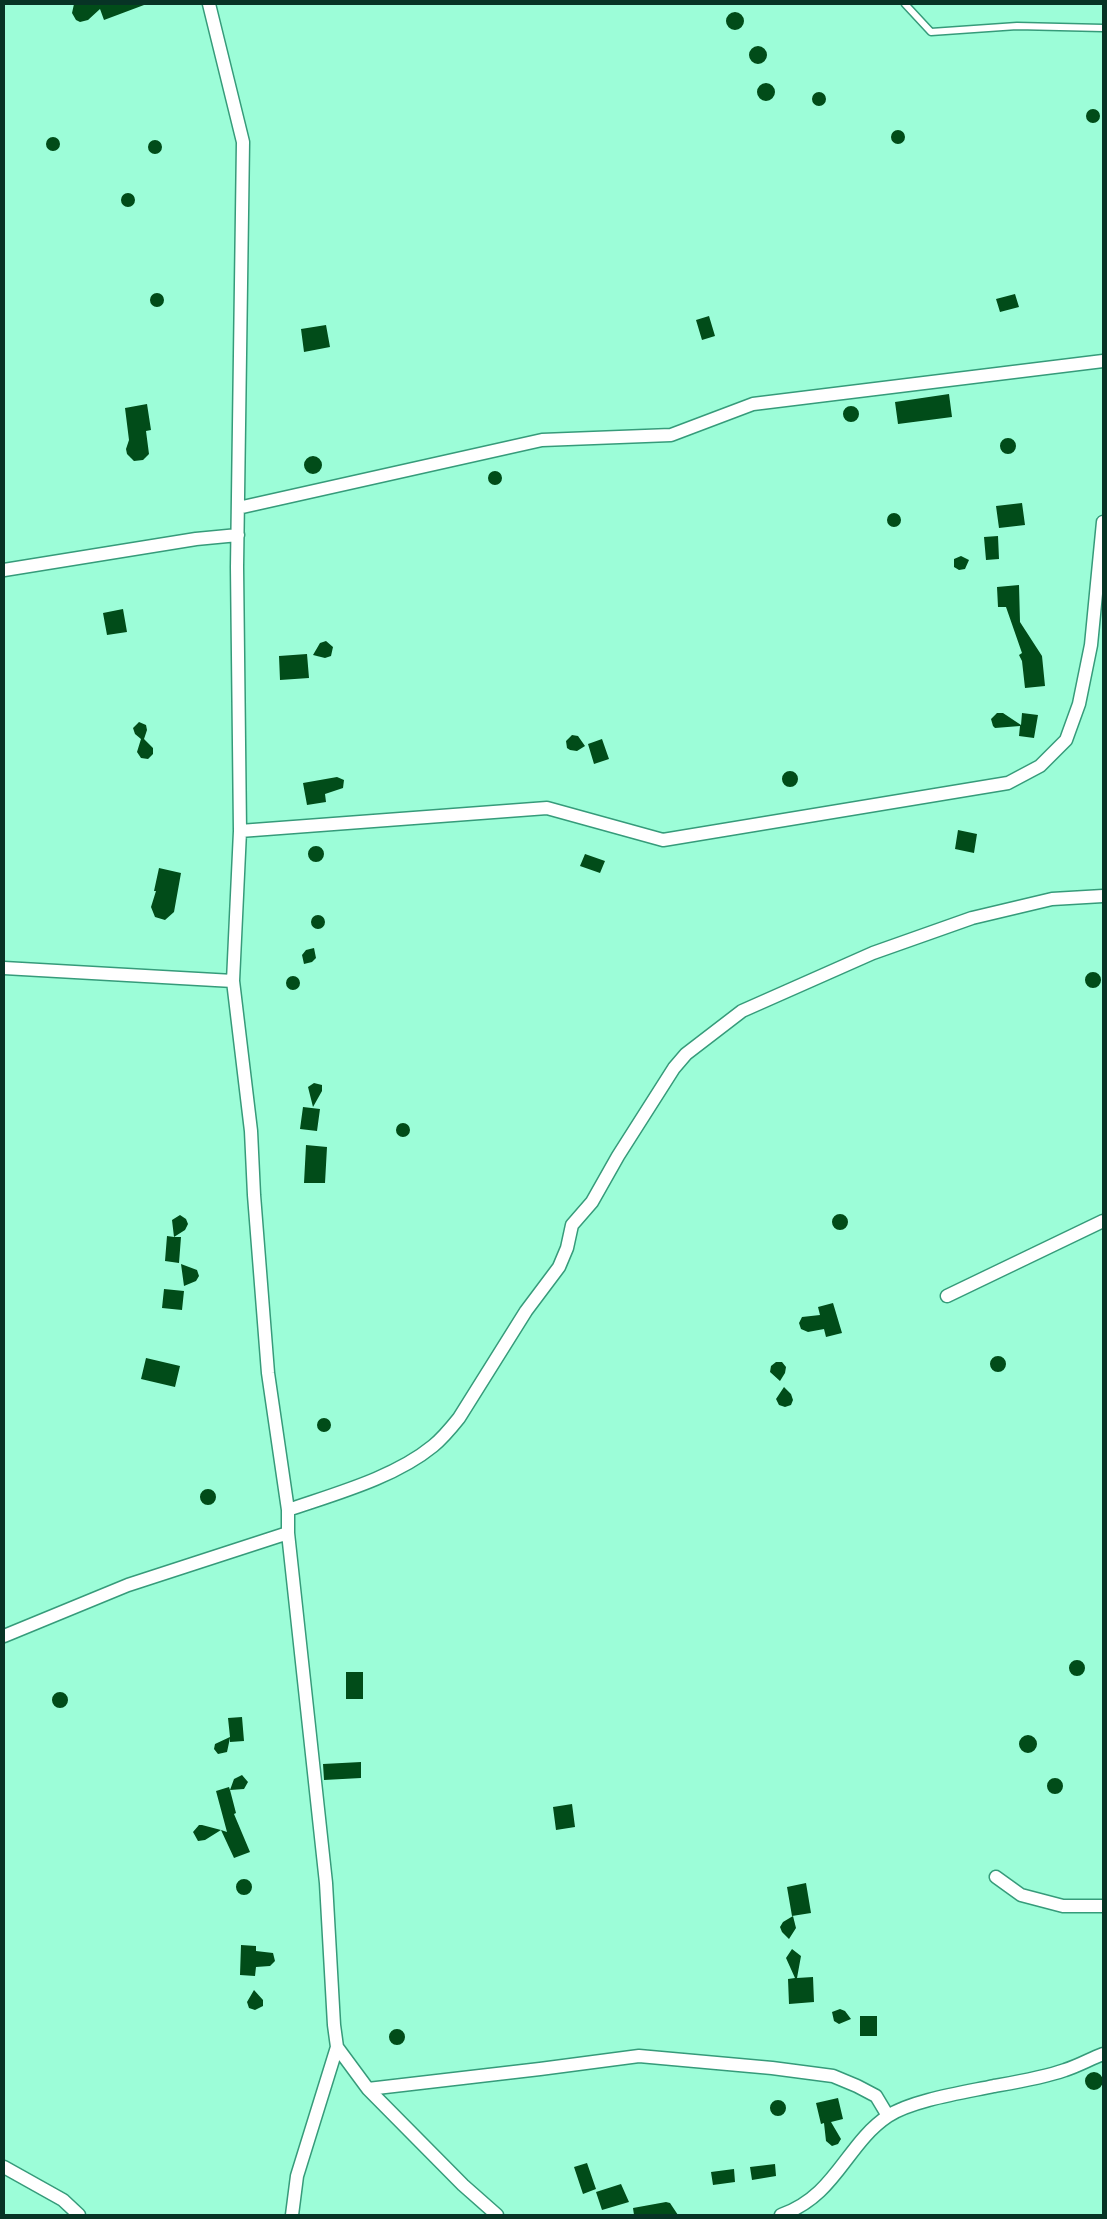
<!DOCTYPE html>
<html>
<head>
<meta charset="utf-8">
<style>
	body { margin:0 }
	#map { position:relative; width:1107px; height:2219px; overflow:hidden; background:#9cfdd8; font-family:Karla,sans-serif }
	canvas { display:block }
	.frame { position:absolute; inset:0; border:5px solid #073325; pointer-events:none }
</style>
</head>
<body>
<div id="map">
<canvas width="1107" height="2219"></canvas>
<div class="frame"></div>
</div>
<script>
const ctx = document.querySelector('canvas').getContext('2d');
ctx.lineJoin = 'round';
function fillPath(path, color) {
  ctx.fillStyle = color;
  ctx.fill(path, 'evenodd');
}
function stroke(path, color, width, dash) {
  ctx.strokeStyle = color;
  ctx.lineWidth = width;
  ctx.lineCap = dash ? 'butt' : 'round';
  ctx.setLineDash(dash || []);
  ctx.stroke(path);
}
fillPath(new Path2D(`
	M 74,4 L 144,4 L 144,5 L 104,20 L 100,9 L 88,20 L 80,22 L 76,20 L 72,13 Z
	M726 21a9 9 0 1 1 18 0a9 9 0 1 1-18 0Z
	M749 55a9 9 0 1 1 18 0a9 9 0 1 1-18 0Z
	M757 92a9 9 0 1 1 18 0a9 9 0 1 1-18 0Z
	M812 99a7 7 0 1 1 14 0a7 7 0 1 1-14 0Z
	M1086 116a7 7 0 1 1 14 0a7 7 0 1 1-14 0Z
	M891 137a7 7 0 1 1 14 0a7 7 0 1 1-14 0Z
	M46 144a7 7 0 1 1 14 0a7 7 0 1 1-14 0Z
	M148 147a7 7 0 1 1 14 0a7 7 0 1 1-14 0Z
	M121 200a7 7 0 1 1 14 0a7 7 0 1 1-14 0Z
	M150 300a7 7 0 1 1 14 0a7 7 0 1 1-14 0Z
	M 1015,294 L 1019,307 L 1000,312 L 996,299 Z
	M 709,316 L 715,336 L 702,340 L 696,320 Z
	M 326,325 L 330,347 L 304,352 L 301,329 Z
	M 949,394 L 952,417 L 898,424 L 895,402 Z
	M 147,404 L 151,430 L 146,431 L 149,454 L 143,460 L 134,461 L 127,454 L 126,449 L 129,440 L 125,408 Z
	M843 414a8 8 0 1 1 16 0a8 8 0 1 1-16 0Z
	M1000 446a8 8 0 1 1 16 0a8 8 0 1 1-16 0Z
	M304 465a9 9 0 1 1 18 0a9 9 0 1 1-18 0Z
	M488 478a7 7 0 1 1 14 0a7 7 0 1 1-14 0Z
	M 1022,503 L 1025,525 L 999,528 L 996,506 Z
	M887 520a7 7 0 1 1 14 0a7 7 0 1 1-14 0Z
	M 998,536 L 999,559 L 986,560 L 984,537 Z
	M 961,556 L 969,560 L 965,569 L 959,570 L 954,567 L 954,559 Z
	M 1019,585 L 1020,622 L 1042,656 L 1045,686 L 1025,688 L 1022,661 L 1019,655 L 1022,653 L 1006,607 L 998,607 L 997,587 Z
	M 123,609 L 127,632 L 107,635 L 103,613 Z
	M 326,641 L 333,647 L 331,656 L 325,658 L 313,655 L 320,643 Z
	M 307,654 L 309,678 L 280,680 L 279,656 Z
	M 997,713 L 1003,713 L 1021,725 L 1022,713 L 1038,715 L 1034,738 L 1019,736 L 1020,726 L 995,728 L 993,726 L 991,719 Z
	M 139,722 L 146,725 L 147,730 L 144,739 L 153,748 L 153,754 L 148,759 L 141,758 L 137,752 L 141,739 L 135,734 L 133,728 Z
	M 572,735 L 578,736 L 585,746 L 577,751 L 570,750 L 567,748 L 566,741 Z
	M 602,739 L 609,759 L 594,764 L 588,744 Z
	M782 779a8 8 0 1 1 16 0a8 8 0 1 1-16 0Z
	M 337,777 L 344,780 L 343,788 L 325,794 L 326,802 L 307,805 L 303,783 Z
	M 958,830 L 977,834 L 974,853 L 955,849 Z
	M308 854a8 8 0 1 1 16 0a8 8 0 1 1-16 0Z
	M 585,854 L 605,861 L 600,873 L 580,866 Z
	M 159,868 L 181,873 L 174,912 L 165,920 L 155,917 L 151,907 L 156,891 L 154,891 Z
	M311 922a7 7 0 1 1 14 0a7 7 0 1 1-14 0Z
	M 314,948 L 316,958 L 312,962 L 304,964 L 302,955 L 306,950 Z
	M1085 980a8 8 0 1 1 16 0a8 8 0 1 1-16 0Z
	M286 983a7 7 0 1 1 14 0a7 7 0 1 1-14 0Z
	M 314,1083 L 322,1085 L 322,1091 L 313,1107 L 308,1087 Z
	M 303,1107 L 320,1109 L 317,1131 L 300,1129 Z
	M396 1130a7 7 0 1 1 14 0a7 7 0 1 1-14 0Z
	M 306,1145 L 327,1147 L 325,1183 L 304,1183 Z
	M832 1222a8 8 0 1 1 16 0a8 8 0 1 1-16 0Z
	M 180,1215 L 186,1219 L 188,1224 L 185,1230 L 174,1237 L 181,1237 L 179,1263 L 165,1261 L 167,1236 L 174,1237 L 172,1220 Z
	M 181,1264 L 197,1270 L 199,1276 L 196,1281 L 184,1286 Z
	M 164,1289 L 184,1291 L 182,1310 L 162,1308 Z
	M 833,1303 L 842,1333 L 826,1337 L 824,1329 L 808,1332 L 801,1329 L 799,1323 L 802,1317 L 820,1315 L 818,1307 Z
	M990 1364a8 8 0 1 1 16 0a8 8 0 1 1-16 0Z
	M 146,1358 L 180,1366 L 175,1387 L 141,1379 Z
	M 776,1362 L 782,1362 L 786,1367 L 785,1373 L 780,1381 L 770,1372 L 771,1366 Z
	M 784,1387 L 791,1394 L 793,1400 L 791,1405 L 785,1407 L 779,1405 L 776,1399 Z
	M317 1425a7 7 0 1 1 14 0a7 7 0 1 1-14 0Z
	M200 1497a8 8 0 1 1 16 0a8 8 0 1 1-16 0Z
	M1069 1668a8 8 0 1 1 16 0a8 8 0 1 1-16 0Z
	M 346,1672 L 363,1672 L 363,1699 L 346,1699 Z
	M52 1700a8 8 0 1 1 16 0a8 8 0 1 1-16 0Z
	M 242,1717 L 244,1741 L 230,1742 L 230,1738 L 227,1752 L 218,1754 L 214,1749 L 215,1744 L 230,1737 L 228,1718 Z
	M1019 1744a9 9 0 1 1 18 0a9 9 0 1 1-18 0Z
	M 361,1762 L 361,1778 L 324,1780 L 323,1764 Z
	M 242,1775 L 248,1782 L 244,1789 L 230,1790 L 236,1813 L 234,1814 L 250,1852 L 234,1858 L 221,1830 L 227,1832 L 216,1791 L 229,1787 L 230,1790 L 234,1779 Z
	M1047 1786a8 8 0 1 1 16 0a8 8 0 1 1-16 0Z
	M 572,1804 L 575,1827 L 556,1830 L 553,1807 Z
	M 199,1825 L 202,1825 L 221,1830 L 205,1840 L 198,1841 L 193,1832 Z
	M236 1887a8 8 0 1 1 16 0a8 8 0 1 1-16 0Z
	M 806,1883 L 811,1913 L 792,1916 L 787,1887 Z
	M 793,1916 L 796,1928 L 789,1939 L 782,1932 L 780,1927 L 783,1922 Z
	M 241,1945 L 256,1946 L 256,1951 L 273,1953 L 275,1961 L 270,1966 L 256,1967 L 255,1976 L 240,1975 Z
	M 792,1949 L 801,1956 L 797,1978 L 813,1977 L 814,2002 L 789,2004 L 788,1979 L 795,1978 L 786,1958 Z
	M 254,1990 L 263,2000 L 263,2006 L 255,2010 L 249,2008 L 247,2002 Z
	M 840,2009 L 845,2011 L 851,2019 L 839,2024 L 834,2021 L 832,2012 Z
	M 860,2016 L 877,2016 L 877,2036 L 860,2036 Z
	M389 2037a8 8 0 1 1 16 0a8 8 0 1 1-16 0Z
	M1085 2081a9 9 0 1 1 18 0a9 9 0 1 1-18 0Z
	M 838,2098 L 843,2119 L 831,2122 L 841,2139 L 838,2144 L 832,2146 L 826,2141 L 824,2123 L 821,2124 L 816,2103 Z
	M770 2108a8 8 0 1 1 16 0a8 8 0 1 1-16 0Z
	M 587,2163 L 596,2189 L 583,2194 L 574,2167 Z
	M 775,2164 L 776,2176 L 752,2180 L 750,2167 Z
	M 734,2169 L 735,2182 L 713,2185 L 711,2172 Z
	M 621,2184 L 629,2202 L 602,2210 L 596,2192 Z
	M 666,2202 L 670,2203 L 678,2215 L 634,2215 L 633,2208 Z`), '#014c19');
const lane = new Path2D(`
	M 905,4 L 931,32 L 1017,26 L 1103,28`);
const street = new Path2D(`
	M 209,4 L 243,142 L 237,567 L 240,831 L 233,981 L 251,1131 L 254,1195 L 268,1373 L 288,1510 L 288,1533 L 326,1883 L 334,2025 L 337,2047 L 368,2089 L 463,2185 L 497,2215
	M 238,508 L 542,440 L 671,435 L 753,404 L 1103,361
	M 4,570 L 196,539 L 238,535
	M 240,831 L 547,808 L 663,840 L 1008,783 L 1040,766 L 1066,740 L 1079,704 L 1091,645 L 1103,522
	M 4,968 L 233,981
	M 947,1296 L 1103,1221
	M 288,1510 C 334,1494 394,1478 433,1446 C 443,1438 451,1428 459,1418 L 526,1311 L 559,1267 L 567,1248 L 572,1225 L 592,1202 L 618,1156 L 674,1068 L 686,1054 L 742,1011 L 873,953 L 972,918 L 1052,899 L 1103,896
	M 4,1636 L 128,1585 L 288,1533
	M 996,1877 L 1021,1895 L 1063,1906 L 1103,1906
	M 368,2089 L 540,2069 L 639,2056 L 772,2068 L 833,2076 L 857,2086 L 876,2096 L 888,2116
	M 4,2167 L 63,2200 L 79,2215
	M 292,2215 L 297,2176 L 337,2047
	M 781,2215 C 836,2196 846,2144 888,2116 C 912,2100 966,2092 994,2086 C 1017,2082 1042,2078 1065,2070 C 1078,2066 1090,2059 1103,2054`);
stroke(lane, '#369b7a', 9);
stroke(street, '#369b7a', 15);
stroke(lane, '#fff', 6);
stroke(street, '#fff', 12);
</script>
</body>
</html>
